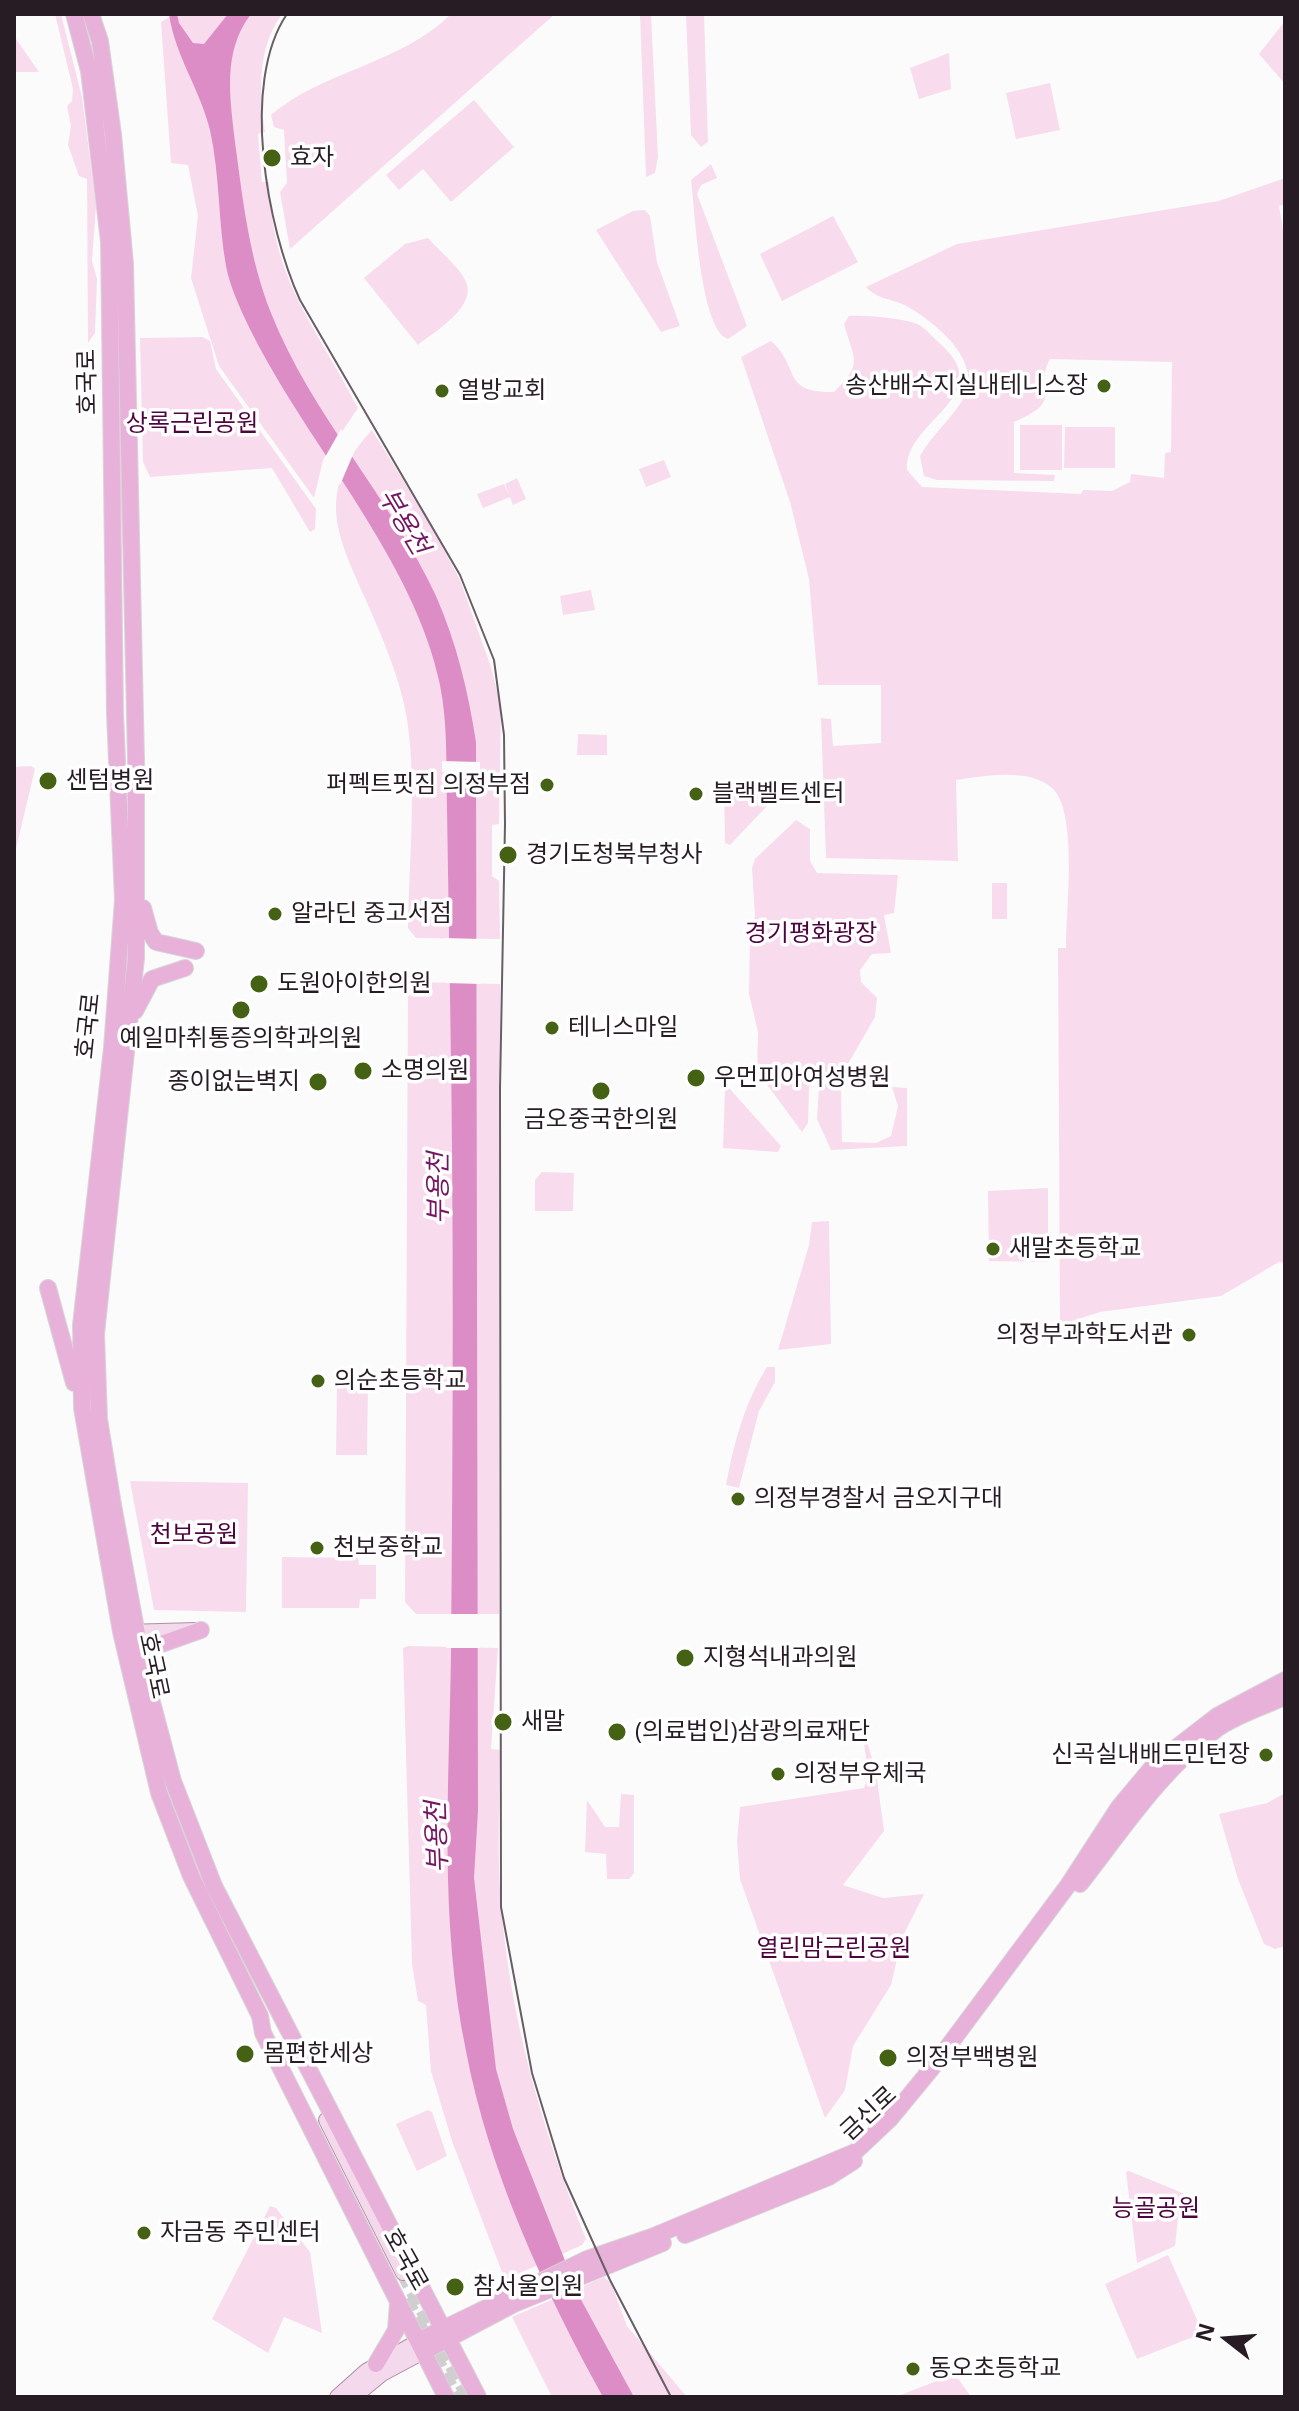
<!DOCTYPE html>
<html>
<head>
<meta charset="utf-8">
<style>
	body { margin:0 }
	#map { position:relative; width:1299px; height:2411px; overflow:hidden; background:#fbfbfb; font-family:"Open Sans",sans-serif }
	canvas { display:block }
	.frame { position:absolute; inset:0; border:16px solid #271c24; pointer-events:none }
	.north { position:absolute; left:1187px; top:2299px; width:80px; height:80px; -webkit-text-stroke:6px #fff; paint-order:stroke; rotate:287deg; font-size:22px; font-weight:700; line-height:32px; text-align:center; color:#271c24 }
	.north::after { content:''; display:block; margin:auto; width:28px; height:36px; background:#271c24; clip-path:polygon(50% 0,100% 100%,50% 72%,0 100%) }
</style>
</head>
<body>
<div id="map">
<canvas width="1299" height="2411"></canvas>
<div class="frame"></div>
<div class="north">N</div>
</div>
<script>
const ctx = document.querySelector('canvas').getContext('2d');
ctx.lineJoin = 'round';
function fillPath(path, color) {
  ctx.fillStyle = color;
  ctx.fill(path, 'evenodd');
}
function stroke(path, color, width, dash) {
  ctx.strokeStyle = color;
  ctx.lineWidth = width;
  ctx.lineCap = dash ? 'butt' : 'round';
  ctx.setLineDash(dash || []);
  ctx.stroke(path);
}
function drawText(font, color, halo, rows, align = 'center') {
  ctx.font = font + ' "Open Sans","Noto Sans KR",sans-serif';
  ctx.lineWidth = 7;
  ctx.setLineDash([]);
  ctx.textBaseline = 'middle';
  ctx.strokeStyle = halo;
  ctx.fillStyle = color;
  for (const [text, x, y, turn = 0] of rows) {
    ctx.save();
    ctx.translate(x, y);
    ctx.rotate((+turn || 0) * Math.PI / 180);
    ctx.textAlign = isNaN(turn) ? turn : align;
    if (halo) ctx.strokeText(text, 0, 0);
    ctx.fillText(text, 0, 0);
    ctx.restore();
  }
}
fillPath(new Path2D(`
	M 55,14 L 61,14 L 82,97 L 96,206 L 92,261 L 97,279 L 95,333 L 88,343 L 87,179 L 79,176 L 68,145 L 71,126 L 67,106 L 72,101 L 73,89 Z
	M 175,14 L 282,14 C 257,48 259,92 265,132 L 258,134 L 262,182 L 269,182 C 272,281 315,324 358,408 L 323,460 L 314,498 L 219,366 L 191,278 L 198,216 L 188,165 L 171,163 L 161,22 Z
	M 451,14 L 555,14 L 290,249 L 280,192 L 287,183 L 284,130 L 274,127 L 271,115 C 324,70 401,64 451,14 Z
	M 640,14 L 651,14 L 658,157 L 655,173 L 646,177 Z
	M 686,14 L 704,14 L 708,142 L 701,147 L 691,135 Z
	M 1285,21 L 1285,84 L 1259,54 Z
	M 14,36 L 39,72 L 14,72 Z
	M 949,53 L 951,89 L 919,99 L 910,68 Z
	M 1050,83 L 1060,130 L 1016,139 L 1006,93 Z
	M 474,100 L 514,147 L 451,202 L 423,169 L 399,190 L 386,175 Z
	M 711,164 L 717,178 L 701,185 L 697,194 L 747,326 L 728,339 C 700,330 695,210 691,180 Z
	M 1285,178 L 1285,204 L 1279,206 L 1285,242 L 1285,1263 L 1279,1262 L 1221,1296 L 1100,1312 L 1060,1325 L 1058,948 L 1066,948 C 1066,913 1078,813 1053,789 C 1031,767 983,776 956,780 L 958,861 L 826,858 L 821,718 L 831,719 L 833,746 L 881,743 L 881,685 L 818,685 L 809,579 L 790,502 L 741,357 L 771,341 C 801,367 780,393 834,392 C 864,363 854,361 844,324 L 849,316 C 864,315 903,318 917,324 C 924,327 931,335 936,340 C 1004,396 904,419 907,470 L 922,487 L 1081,494 L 1083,490 L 1112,491 L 1130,482 L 1131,474 L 1164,478 L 1165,453 L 1171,452 L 1172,362 L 1050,359 C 1032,391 1068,399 1014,422 L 1014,473 L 1055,475 L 1054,481 L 937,480 L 924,476 L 920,456 C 931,436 950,420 962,401 C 985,363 939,326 910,308 C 894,298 879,301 866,287 L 957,244 L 1219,201 Z
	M 645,210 L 650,216 L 657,262 L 680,326 L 661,332 L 596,230 L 633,211 Z
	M 833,216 L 858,262 L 782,301 L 760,254 Z
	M 428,238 C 438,250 460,267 466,282 C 477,307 434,332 418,345 L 364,278 L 405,244 Z
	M 203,337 L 210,341 L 216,369 L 316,509 L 315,529 L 310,532 L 272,468 L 150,477 L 143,462 L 140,338 Z
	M 1020,425 L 1062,425 L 1062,470 L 1020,470 Z
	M 1065,427 L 1115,427 L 1115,468 L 1064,468 Z
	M 372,430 L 428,520 L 460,580 L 491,667 L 501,707 L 499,824 L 492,825 L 492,876 L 499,881 L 500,939 L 416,938 L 408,928 C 409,860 417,786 407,719 C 400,677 382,637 365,598 C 336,533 315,491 372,430 Z
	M 664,460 L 671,477 L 646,487 L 639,469 Z
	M 517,478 L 526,499 L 513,505 L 510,497 L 483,508 L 477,494 L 504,484 L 509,495 L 505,484 Z
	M 591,590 L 595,610 L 563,615 L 560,596 Z
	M 578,734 L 607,735 L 607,755 L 577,755 Z
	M 31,766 L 35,769 L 14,857 L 14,767 Z
	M 728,780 L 783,781 L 785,787 L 730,845 L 725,843 L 724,785 Z
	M 796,820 L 810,829 L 810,861 L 817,873 L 898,875 L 894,913 L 884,915 L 891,953 L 872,954 L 860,970 L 861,982 L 877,998 L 875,1017 L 845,1069 L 823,1073 L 809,1087 L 808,1123 L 802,1132 L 757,1071 L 758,1032 L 749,994 L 750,936 L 755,916 L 752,868 L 755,859 Z
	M 992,883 L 1007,883 L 1007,919 L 992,919 Z
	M 415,982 L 500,984 L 499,1614 L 416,1614 L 405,1602 L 408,987 Z
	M 825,1084 L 841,1087 L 842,1142 L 876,1143 L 891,1136 L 898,1106 L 892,1087 L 907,1088 L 907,1146 L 831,1150 L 817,1119 L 819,1087 Z
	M 729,1088 L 781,1146 L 778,1152 L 723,1148 L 725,1089 Z
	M 542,1172 L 574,1173 L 573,1211 L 535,1211 L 535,1180 Z
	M 1048,1188 L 1048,1262 L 989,1261 L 988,1191 Z
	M 829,1221 L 831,1344 L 778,1350 L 809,1245 L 812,1222 Z
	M 767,1367 L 775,1367 L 775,1382 L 759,1411 L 739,1488 L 726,1485 C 734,1443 744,1404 767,1367 Z
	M 337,1383 L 368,1384 L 367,1455 L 336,1455 Z
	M 130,1481 L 248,1483 L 246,1612 L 154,1610 Z
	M 282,1557 L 358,1558 L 359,1565 L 376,1565 L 376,1599 L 360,1599 L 359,1608 L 282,1608 Z
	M 408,1646 L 498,1648 L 491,1749 L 500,1750 C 500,1797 497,1844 500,1891 C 508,2012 541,2127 586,2239 L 582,2245 L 505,2280 L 452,2141 L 431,2071 L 426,2005 L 418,2001 L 412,1964 L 403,1648 Z
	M 862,1725 L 876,1772 L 884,1831 L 843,1885 L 883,1898 L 924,1894 L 902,1938 L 891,1985 L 853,2046 L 845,2090 L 825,2118 L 740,1879 L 737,1841 L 740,1807 L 864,1788 L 868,1776 Z
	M 1285,1793 L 1285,1946 L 1275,1949 L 1264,1944 L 1238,1879 L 1219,1814 L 1267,1803 Z
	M 621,1794 L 634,1795 L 634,1873 L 629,1879 L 607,1879 L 606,1854 L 585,1852 L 587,1800 L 605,1827 L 619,1827 Z
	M 428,2110 L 432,2112 L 447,2156 L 417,2171 L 396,2124 Z
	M 1129,2171 L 1185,2194 L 1187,2199 L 1178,2219 L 1175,2246 L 1137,2263 L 1126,2172 Z
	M 270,2206 L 276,2208 L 310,2252 L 322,2333 L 284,2317 L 268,2353 L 212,2319 Z
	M 1168,2255 L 1203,2333 L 1137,2359 L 1105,2284 Z
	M 604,2277 L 611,2283 L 627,2326 L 687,2397 L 552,2397 L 512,2317 Z
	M 955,2374 L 971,2397 L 898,2397 L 898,2396 Z`), '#f8dcee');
fillPath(new Path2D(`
	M 169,14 L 177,14 L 179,23 L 193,43 L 204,44 L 228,14 L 251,14 C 222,52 230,97 235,142 C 243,201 249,257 271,313 C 311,414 390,497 436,596 C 457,644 468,691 476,742 L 478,1811 L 474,1878 L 496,2069 L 513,2129 L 579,2296 L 634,2397 L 603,2397 C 544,2290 489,2172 466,2051 C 439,1919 449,1788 451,1655 C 453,1435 454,1215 450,996 C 449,933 448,871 447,809 C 446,769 448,724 440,685 C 415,562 309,446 253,335 C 243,315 230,288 226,266 C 218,221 220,175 210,130 C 200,89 175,56 169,14 Z`), '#dd8dc5');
fillPath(new Path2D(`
	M 341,429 L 355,450 L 340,485 L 324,459 Z
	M 442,761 L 480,762 L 480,773 L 442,772 Z
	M 445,938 L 481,939 L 481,984 L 446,983 Z
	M 446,1614 L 480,1614 L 480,1648 L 446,1648 Z`), '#fbfbfb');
stroke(new Path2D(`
	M 403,2273 L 468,2397
	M 406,2299 L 456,2397`), '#d1ced0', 14, [14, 7]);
const secondary = new Path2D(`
	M 125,1632 L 196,1630
	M 326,2120 L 403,2273
	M 337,2397 L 366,2371 L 420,2340
	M 354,2397 L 382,2374 L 425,2351`);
const primary = new Path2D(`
	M 74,14 L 89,71 L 109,242 L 115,714 L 123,900 L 112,1048 L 81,1325 L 82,1408 L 121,1632 L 159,1793 L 191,1876 L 260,2016 L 263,2033 L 446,2397
	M 91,14 L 100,41 L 113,134 L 125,264 L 136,760 L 136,958 L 96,1334 L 99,1419 L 113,1505 L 144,1672 L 173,1781 L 214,1886 L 478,2397
	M 143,908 L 150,933 L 156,942 L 196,951
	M 135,1011 L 152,979 L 185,968
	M 48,1288 L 74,1383
	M 154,1676 L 152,1656 L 156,1646 L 201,1630
	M 1080,1884 C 1123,1829 1161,1770 1218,1728 C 1237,1715 1264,1706 1285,1697
	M 685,2235 L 829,2177 L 854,2161
	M 420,2340 L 587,2259 L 654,2236 L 855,2152 L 890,2119 L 932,2068 L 1069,1884 L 1119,1807 L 1155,1764 L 1217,1716 L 1285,1680
	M 425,2351 L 514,2304 L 663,2243
	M 376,2364 L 396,2330 L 398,2303`);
stroke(secondary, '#ac90a2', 16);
stroke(primary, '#d8d6d8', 18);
stroke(secondary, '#f4d8ec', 14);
stroke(primary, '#e8b1d9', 16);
stroke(new Path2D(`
	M 287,14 C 240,83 267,228 300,300 L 460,575 L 494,660 L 504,735 L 505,824 L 500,1089 L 501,1907 L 532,2073 L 564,2178 L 610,2280 L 671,2397`), '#675f65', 2);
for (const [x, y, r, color] of [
	[272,158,10,"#446114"],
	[1104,386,8,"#446114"],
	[442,391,8,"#446114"],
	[48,781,10,"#446114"],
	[547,785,8,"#446114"],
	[696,794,8,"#446114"],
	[508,855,10,"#446114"],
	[275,914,8,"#446114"],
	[259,984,10,"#446114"],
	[241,1010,10,"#446114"],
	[552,1028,8,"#446114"],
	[363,1071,10,"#446114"],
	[696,1078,10,"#446114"],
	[318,1082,10,"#446114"],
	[601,1091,10,"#446114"],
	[993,1249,8,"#446114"],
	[1189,1335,8,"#446114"],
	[318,1381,8,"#446114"],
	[738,1499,8,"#446114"],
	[317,1548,8,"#446114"],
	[685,1658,10,"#446114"],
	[503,1722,10,"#446114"],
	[617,1732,10,"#446114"],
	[1266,1755,8,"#446114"],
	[778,1774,8,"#446114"],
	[245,2054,10,"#446114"],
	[888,2058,10,"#446114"],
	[144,2233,8,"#446114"],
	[455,2287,10,"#446114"],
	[913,2369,8,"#446114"]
]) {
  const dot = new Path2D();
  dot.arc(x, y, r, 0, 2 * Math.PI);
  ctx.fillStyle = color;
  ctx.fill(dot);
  stroke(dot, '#fff', 3);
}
drawText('24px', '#271c24', '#fff', [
	["효자",290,158],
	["송산배수지실내테니스장",1088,386,"right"],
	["열방교회",458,391],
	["센텀병원",66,781],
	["퍼펙트핏짐 의정부점",531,785,"right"],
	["블랙벨트센터",712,794],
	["경기도청북부청사",526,855],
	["알라딘 중고서점",291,914],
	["도원아이한의원",277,984],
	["테니스마일",568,1028],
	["예일마취통증의학과의원",241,1039,"center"],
	["소명의원",381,1071],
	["우먼피아여성병원",714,1078],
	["종이없는벽지",300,1082,"right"],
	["금오중국한의원",601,1120,"center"],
	["새말초등학교",1009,1249],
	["의정부과학도서관",1173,1335,"right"],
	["의순초등학교",334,1381],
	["의정부경찰서 금오지구대",754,1499],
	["천보중학교",333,1548],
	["지형석내과의원",703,1658],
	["새말",521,1722],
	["(의료법인)삼광의료재단",635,1732],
	["신곡실내배드민턴장",1250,1755,"right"],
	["의정부우체국",794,1774],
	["몸편한세상",263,2054],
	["의정부백병원",906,2058],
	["자금동 주민센터",160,2233],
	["참서울의원",473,2287],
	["동오초등학교",929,2369]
], 'left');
drawText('24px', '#271c24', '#fff', [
	["호국로",88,382,-91],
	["호국로",89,1026,-84],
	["호국로",153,1666,78],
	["금신로",869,2114,-43],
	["호국로",405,2260,61]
]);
drawText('24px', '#4e053f', '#fff', [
	["상록근린공원",192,424],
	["경기평화광장",811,934],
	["천보공원",194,1535],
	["열린맘근린공원",834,1949],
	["능골공원",1156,2209]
]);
drawText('italic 26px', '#751660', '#fff', [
	["부용천",403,522,59],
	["부용천",440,1188,-90],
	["부용천",438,1837,-92]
]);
</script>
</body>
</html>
